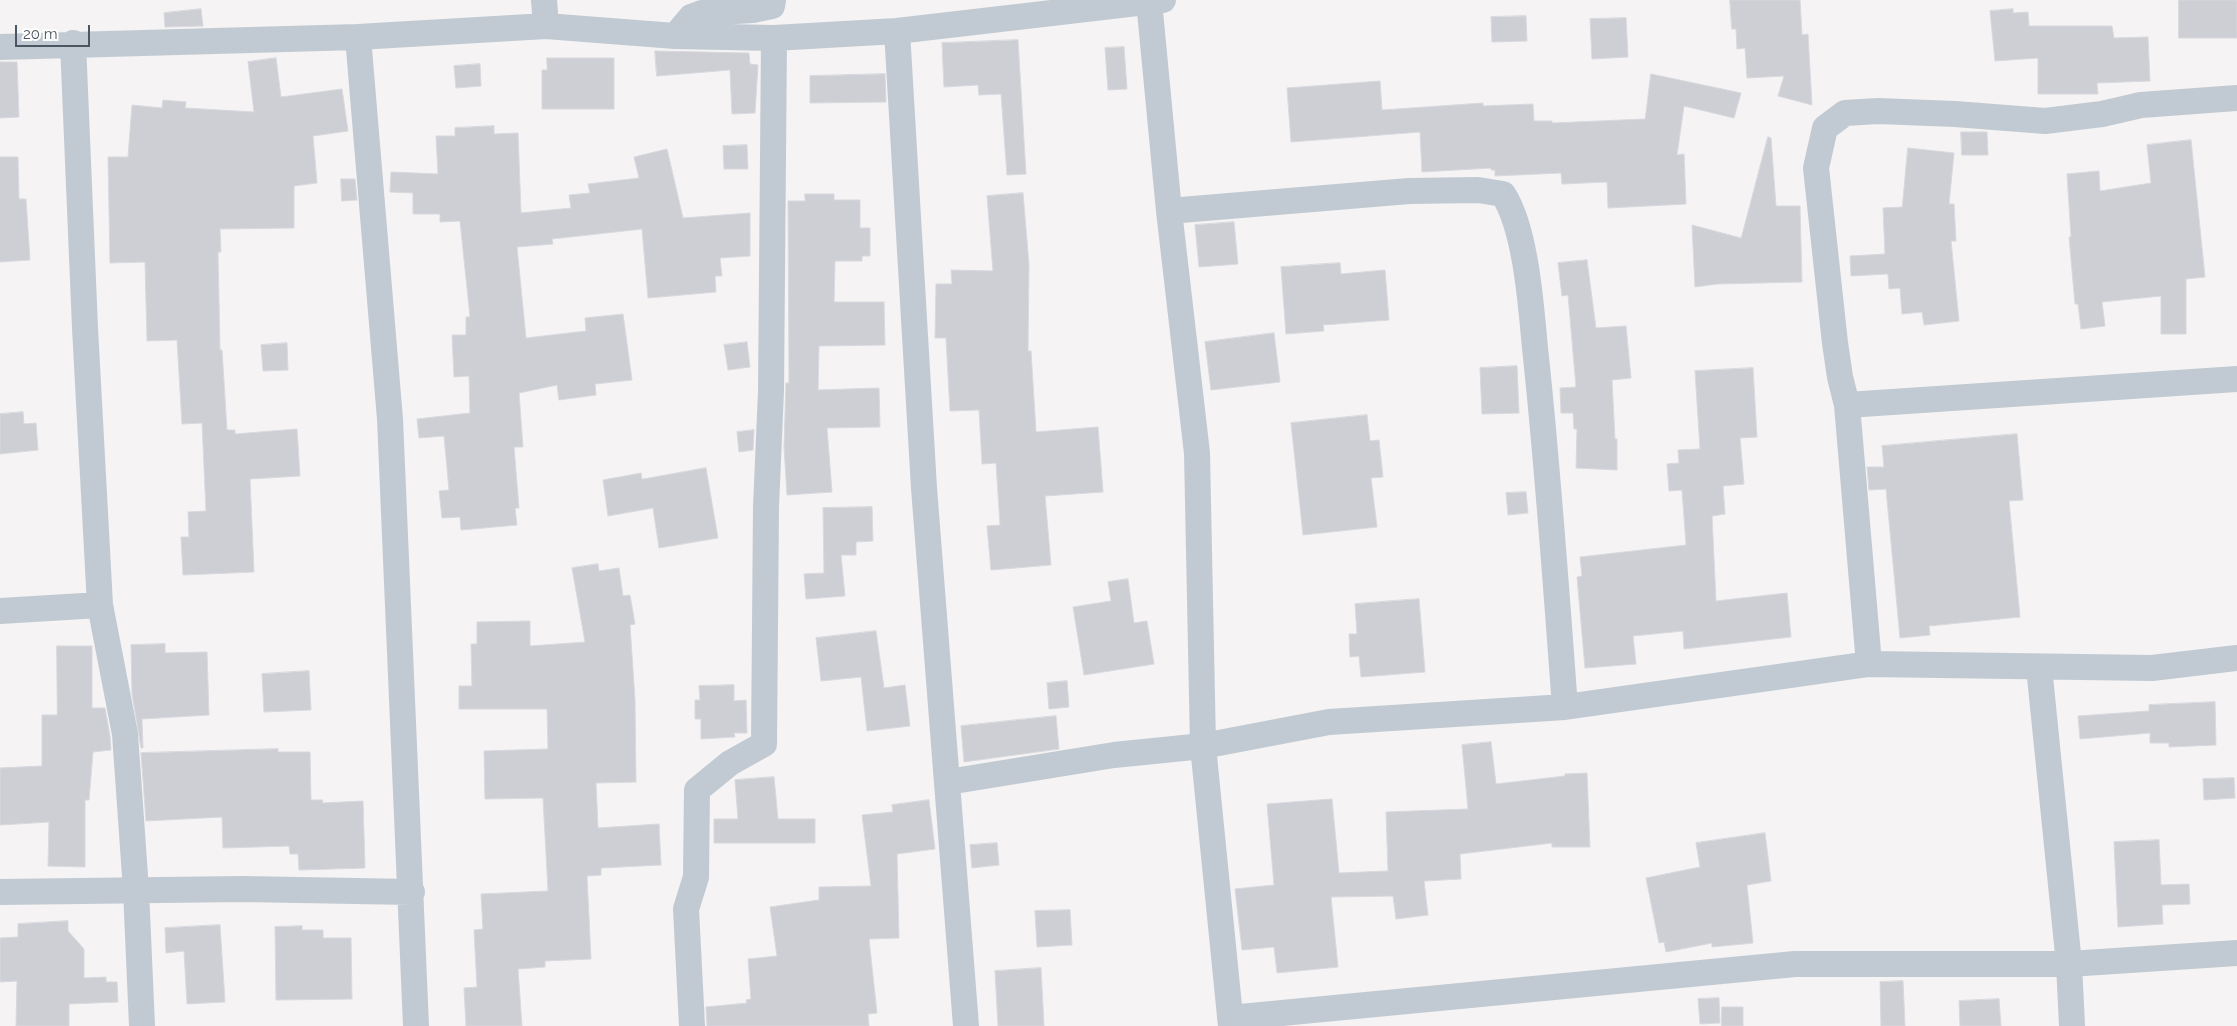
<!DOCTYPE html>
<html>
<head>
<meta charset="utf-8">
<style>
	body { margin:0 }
	#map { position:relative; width:2237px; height:1026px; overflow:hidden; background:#f5f3f3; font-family:Raleway,sans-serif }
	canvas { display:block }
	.scale { position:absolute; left:15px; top:25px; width:75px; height:22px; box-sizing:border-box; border:2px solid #4a5661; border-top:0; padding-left:6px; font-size:15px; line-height:18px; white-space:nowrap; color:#4a5661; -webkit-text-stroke:4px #fff; paint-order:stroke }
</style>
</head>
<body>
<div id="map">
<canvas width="2237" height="1026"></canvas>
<div class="scale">20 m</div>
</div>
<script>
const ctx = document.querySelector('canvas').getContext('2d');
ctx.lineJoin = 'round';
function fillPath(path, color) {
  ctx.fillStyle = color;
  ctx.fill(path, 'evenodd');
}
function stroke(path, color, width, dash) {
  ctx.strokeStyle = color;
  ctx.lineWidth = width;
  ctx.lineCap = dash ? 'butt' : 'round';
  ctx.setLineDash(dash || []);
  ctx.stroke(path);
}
const building = new Path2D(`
	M 1730,0 L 1800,0 L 1802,35 L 1808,34 L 1812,105 L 1778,96 L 1784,76 L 1747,78 L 1745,48 L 1737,49 L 1736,29 L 1732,29 Z
	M 2179,0 L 2237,0 L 2237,38 L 2179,38 Z
	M 201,9 L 203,26 L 165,27 L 164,13 Z
	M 2013,9 L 2013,13 L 2028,12 L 2029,26 L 2112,26 L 2114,38 L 2148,37 L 2150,81 L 2097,83 L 2098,94 L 2038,94 L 2038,58 L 1995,61 L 1990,11 Z
	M 1526,16 L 1527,41 L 1492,42 L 1491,17 Z
	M 1626,18 L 1628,57 L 1592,59 L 1590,19 Z
	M 1018,40 L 1026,174 L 1007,175 L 1001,94 L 979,95 L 978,85 L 944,87 L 942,43 Z
	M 1124,47 L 1127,89 L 1108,90 L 1105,48 Z
	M 655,51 L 749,53 L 750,64 L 758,65 L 755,113 L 732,114 L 730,70 L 657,76 Z
	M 276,58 L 281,97 L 342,89 L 348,131 L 313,136 L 317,183 L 294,186 L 294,228 L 220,229 L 221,252 L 218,252 L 220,350 L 222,350 L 227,430 L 235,430 L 235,434 L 297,429 L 300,476 L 250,479 L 254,572 L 183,575 L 181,537 L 189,537 L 188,512 L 206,511 L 202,423 L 182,424 L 177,340 L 147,341 L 145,262 L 110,263 L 108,157 L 128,157 L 132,105 L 162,108 L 163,100 L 186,102 L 185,108 L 254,112 L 248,62 Z
	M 547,58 L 614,58 L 614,109 L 542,109 L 542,70 L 547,70 Z
	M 0,62 L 17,62 L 19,117 L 0,118 Z
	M 480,64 L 481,86 L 456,88 L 454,66 Z
	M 885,74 L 886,102 L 810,103 L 810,76 Z
	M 1651,74 L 1741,93 L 1734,118 L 1684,106 L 1677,155 L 1684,154 L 1686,204 L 1608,208 L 1607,182 L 1562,184 L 1561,173 L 1495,176 L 1495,170 L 1491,170 L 1491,168 L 1422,172 L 1420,132 L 1291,142 L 1287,88 L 1380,81 L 1382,110 L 1483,103 L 1483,106 L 1533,104 L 1534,121 L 1552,121 L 1552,123 L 1645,119 Z
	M 494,126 L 494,134 L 518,133 L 521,213 L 571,208 L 569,195 L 590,193 L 588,184 L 639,178 L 634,157 L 667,149 L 683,218 L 750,213 L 750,256 L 720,258 L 722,276 L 715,276 L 716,292 L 648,298 L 642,229 L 552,239 L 553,244 L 517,247 L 526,338 L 586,331 L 585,318 L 623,314 L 632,380 L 595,384 L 596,395 L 559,400 L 557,385 L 519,393 L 523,447 L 514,447 L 519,508 L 515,508 L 517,525 L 461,530 L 460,517 L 442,518 L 439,491 L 449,490 L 444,436 L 419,438 L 417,419 L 470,413 L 469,376 L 454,377 L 452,335 L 466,335 L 466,317 L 470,317 L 460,221 L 440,222 L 440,214 L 413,214 L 413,193 L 390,192 L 391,172 L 438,174 L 436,136 L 455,136 L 455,128 Z
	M 1961,132 L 1987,132 L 1988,155 L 1962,155 Z
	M 1768,137 L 1771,138 L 1776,206 L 1800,206 L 1802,282 L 1717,284 L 1695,287 L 1692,225 L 1741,238 Z
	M 2191,140 L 2205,277 L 2186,279 L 2186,334 L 2161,334 L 2161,296 L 2102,302 L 2105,326 L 2081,329 L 2078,304 L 2075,304 L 2069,237 L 2071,237 L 2067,174 L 2099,171 L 2100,191 L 2151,183 L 2147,145 Z
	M 747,145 L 748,169 L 724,169 L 723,146 Z
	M 1908,148 L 1954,153 L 1949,204 L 1954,204 L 1956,241 L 1951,241 L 1959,321 L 1924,325 L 1922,312 L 1902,314 L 1900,288 L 1889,289 L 1888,274 L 1851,276 L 1850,256 L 1885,254 L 1883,208 L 1902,207 Z
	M 0,157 L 18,157 L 19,199 L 26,199 L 30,260 L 0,262 Z
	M 341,179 L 355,179 L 357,200 L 342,201 Z
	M 1023,193 L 1029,265 L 1028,351 L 1031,351 L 1036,432 L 1098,427 L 1103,492 L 1045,496 L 1051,565 L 991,570 L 987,526 L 1000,525 L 996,463 L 982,464 L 979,410 L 950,411 L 946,338 L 935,338 L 936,284 L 952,284 L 951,270 L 993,271 L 987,196 Z
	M 805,194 L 834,194 L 834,200 L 860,200 L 860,228 L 870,228 L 870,256 L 862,256 L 862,261 L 835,261 L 834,302 L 884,302 L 885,345 L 819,346 L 818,390 L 879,388 L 880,427 L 827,428 L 832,492 L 787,495 L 784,447 L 786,383 L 789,383 L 788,201 L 805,201 Z
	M 1234,222 L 1238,264 L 1199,267 L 1195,225 Z
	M 1587,260 L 1596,328 L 1626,326 L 1631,378 L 1612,380 L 1615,439 L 1617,439 L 1617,470 L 1576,468 L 1577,429 L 1574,429 L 1573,413 L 1561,413 L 1560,388 L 1576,387 L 1568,295 L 1562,296 L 1558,263 Z
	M 1340,263 L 1341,274 L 1385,270 L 1389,320 L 1323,325 L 1324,331 L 1286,334 L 1281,267 Z
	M 1274,333 L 1280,382 L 1211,390 L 1205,342 Z
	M 747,342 L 750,367 L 728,370 L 724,345 Z
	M 287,343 L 288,370 L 263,371 L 261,345 Z
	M 1517,366 L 1519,413 L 1482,414 L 1480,368 Z
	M 1753,368 L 1757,437 L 1740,438 L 1744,484 L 1723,486 L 1725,514 L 1712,516 L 1716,601 L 1787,593 L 1791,637 L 1684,649 L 1683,631 L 1633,636 L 1636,664 L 1585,668 L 1577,577 L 1582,576 L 1580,557 L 1686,545 L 1682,490 L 1669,491 L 1667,464 L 1679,463 L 1678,450 L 1700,449 L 1695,371 Z
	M 23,412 L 24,424 L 36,423 L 38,450 L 0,454 L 0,414 Z
	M 1367,415 L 1370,441 L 1379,440 L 1383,477 L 1371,478 L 1377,527 L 1303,535 L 1291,423 Z
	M 754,430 L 753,450 L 739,452 L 737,432 Z
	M 2017,434 L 2023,500 L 2009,501 L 2020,617 L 1929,626 L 1930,635 L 1900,638 L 1886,489 L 1869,490 L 1867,467 L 1884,467 L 1882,446 Z
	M 706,468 L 718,538 L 659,548 L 653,508 L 608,516 L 603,480 L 641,473 L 642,479 Z
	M 1526,492 L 1528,513 L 1508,515 L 1506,493 Z
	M 872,507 L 873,541 L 856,542 L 856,555 L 841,555 L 845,596 L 806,599 L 804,574 L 824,573 L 823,508 Z
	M 598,564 L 599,571 L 619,568 L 623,596 L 630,595 L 635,624 L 630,625 L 635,700 L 636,782 L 596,783 L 598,828 L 659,824 L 661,865 L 601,868 L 601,875 L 587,876 L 591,959 L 545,961 L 545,967 L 518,969 L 522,1026 L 466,1026 L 464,988 L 477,987 L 474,930 L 483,929 L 481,894 L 548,891 L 543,798 L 485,799 L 484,751 L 548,749 L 547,709 L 459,709 L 459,686 L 472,686 L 471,644 L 477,644 L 477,622 L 530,621 L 530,646 L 585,642 L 572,568 Z
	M 1128,579 L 1134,623 L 1147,621 L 1154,664 L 1084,675 L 1073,607 L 1111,601 L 1108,582 Z
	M 1419,599 L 1425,672 L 1361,677 L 1359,656 L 1350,657 L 1349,634 L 1357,634 L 1355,604 Z
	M 876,631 L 884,688 L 905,685 L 910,726 L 867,731 L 861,677 L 821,681 L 816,638 Z
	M 165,644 L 165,653 L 207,652 L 209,715 L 142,719 L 143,748 L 141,748 L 132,694 L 131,645 Z
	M 57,646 L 92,646 L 92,708 L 105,708 L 110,736 L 111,750 L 93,752 L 89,800 L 85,800 L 85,867 L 48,866 L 49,822 L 0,825 L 0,768 L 42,766 L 42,715 L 57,715 Z
	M 309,671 L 311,710 L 264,712 L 262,674 Z
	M 1067,681 L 1069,707 L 1049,709 L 1047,683 Z
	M 734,685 L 734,701 L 746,700 L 747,733 L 734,733 L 735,737 L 701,739 L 701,719 L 695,719 L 695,700 L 700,700 L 699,686 Z
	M 2215,702 L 2216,745 L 2169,747 L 2169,743 L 2150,743 L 2150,733 L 2080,739 L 2078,716 L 2149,711 L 2149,705 Z
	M 1056,716 L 1059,749 L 964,762 L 961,726 Z
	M 1491,742 L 1496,784 L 1565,776 L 1565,774 L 1587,773 L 1590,847 L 1552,847 L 1552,843 L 1460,854 L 1461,879 L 1424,881 L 1428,915 L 1396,919 L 1393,896 L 1331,897 L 1338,967 L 1277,973 L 1274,947 L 1242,950 L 1235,889 L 1274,885 L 1267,804 L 1332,799 L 1339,873 L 1388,871 L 1386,812 L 1468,809 L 1462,745 Z
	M 278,749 L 278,752 L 310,752 L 311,800 L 323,800 L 322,803 L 363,801 L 365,868 L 299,870 L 298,854 L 290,854 L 289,846 L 223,848 L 222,817 L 146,821 L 141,753 Z
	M 774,777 L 778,819 L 815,819 L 815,843 L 714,843 L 714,819 L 738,819 L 735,780 Z
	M 2234,778 L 2235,798 L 2204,800 L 2203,779 Z
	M 929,800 L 935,849 L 897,854 L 899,938 L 869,939 L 877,1013 L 868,1014 L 869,1026 L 707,1026 L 706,1007 L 747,1003 L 746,1000 L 751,999 L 748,959 L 777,956 L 770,907 L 819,900 L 819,887 L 871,886 L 862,815 L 893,812 L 892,805 Z
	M 1765,833 L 1771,881 L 1747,885 L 1753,943 L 1712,947 L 1712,943 L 1666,952 L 1664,942 L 1659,943 L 1646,878 L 1700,867 L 1696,843 Z
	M 2159,840 L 2161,885 L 2189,884 L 2190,904 L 2162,905 L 2163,924 L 2118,927 L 2114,842 Z
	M 997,843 L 999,865 L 972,868 L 970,845 Z
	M 1070,910 L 1072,945 L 1037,947 L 1035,911 Z
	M 68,921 L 68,931 L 84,949 L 84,978 L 106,977 L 106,982 L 117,982 L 118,1002 L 69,1004 L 69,1026 L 16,1026 L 17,981 L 0,982 L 0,938 L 18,937 L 18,924 Z
	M 220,925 L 225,1002 L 187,1004 L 184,951 L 166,953 L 165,928 Z
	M 302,926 L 302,930 L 323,930 L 323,938 L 351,938 L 352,999 L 276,1000 L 275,927 Z
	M 1041,968 L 1044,1026 L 998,1026 L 995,971 Z
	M 1903,981 L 1905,1026 L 1881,1026 L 1880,982 Z
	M 1719,998 L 1720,1023 L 1700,1024 L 1698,999 Z
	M 1999,999 L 2001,1026 L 1960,1026 L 1959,1001 Z
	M 1722,1007 L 1743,1007 L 1743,1026 L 1722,1026 Z`);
fillPath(building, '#cdcfd5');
stroke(building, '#d7d9de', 1);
stroke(new Path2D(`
	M 544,0 L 546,26
	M 1149,1 L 1169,211 L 1197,453 L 1203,746 L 1231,1026
	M 897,31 L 924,488 L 966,1026
	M 675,36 L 691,17 L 702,13 L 753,10 L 772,6 L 773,0
	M 358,37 L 390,419 L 416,1026
	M 73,43 L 85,328 L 100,605 L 125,734 L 136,890 L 142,1026
	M 0,47 L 358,37 L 546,26 L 675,36 L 774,38 L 897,31 L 1163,0
	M 1169,211 L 1409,191 L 1478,190 L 1503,194 C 1526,229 1531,306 1535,348 C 1548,468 1556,587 1565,707
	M 1847,405 L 2237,379
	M 0,611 L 100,605
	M 1869,664 L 1847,405 L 1840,377 L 1835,343 L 1816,168 L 1825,128 L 1845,113 L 1878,111 L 1955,114 L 2045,121 L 2102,114 L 2141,105 L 2237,98
	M 2039,667 L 2069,964 L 2072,1026
	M 948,782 L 1114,755 L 1203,746 L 1329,722 L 1565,707 L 1869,664 L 2152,668 L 2237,658
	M 0,892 L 242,889 L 412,892
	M 1230,1018 L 1795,964 L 2069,964 L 2237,953
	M 692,1026 L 686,909 L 696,877 L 697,790 L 730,763 L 764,744 L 766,507 L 771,391 L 774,38`), '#c1cad2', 26);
</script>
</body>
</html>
